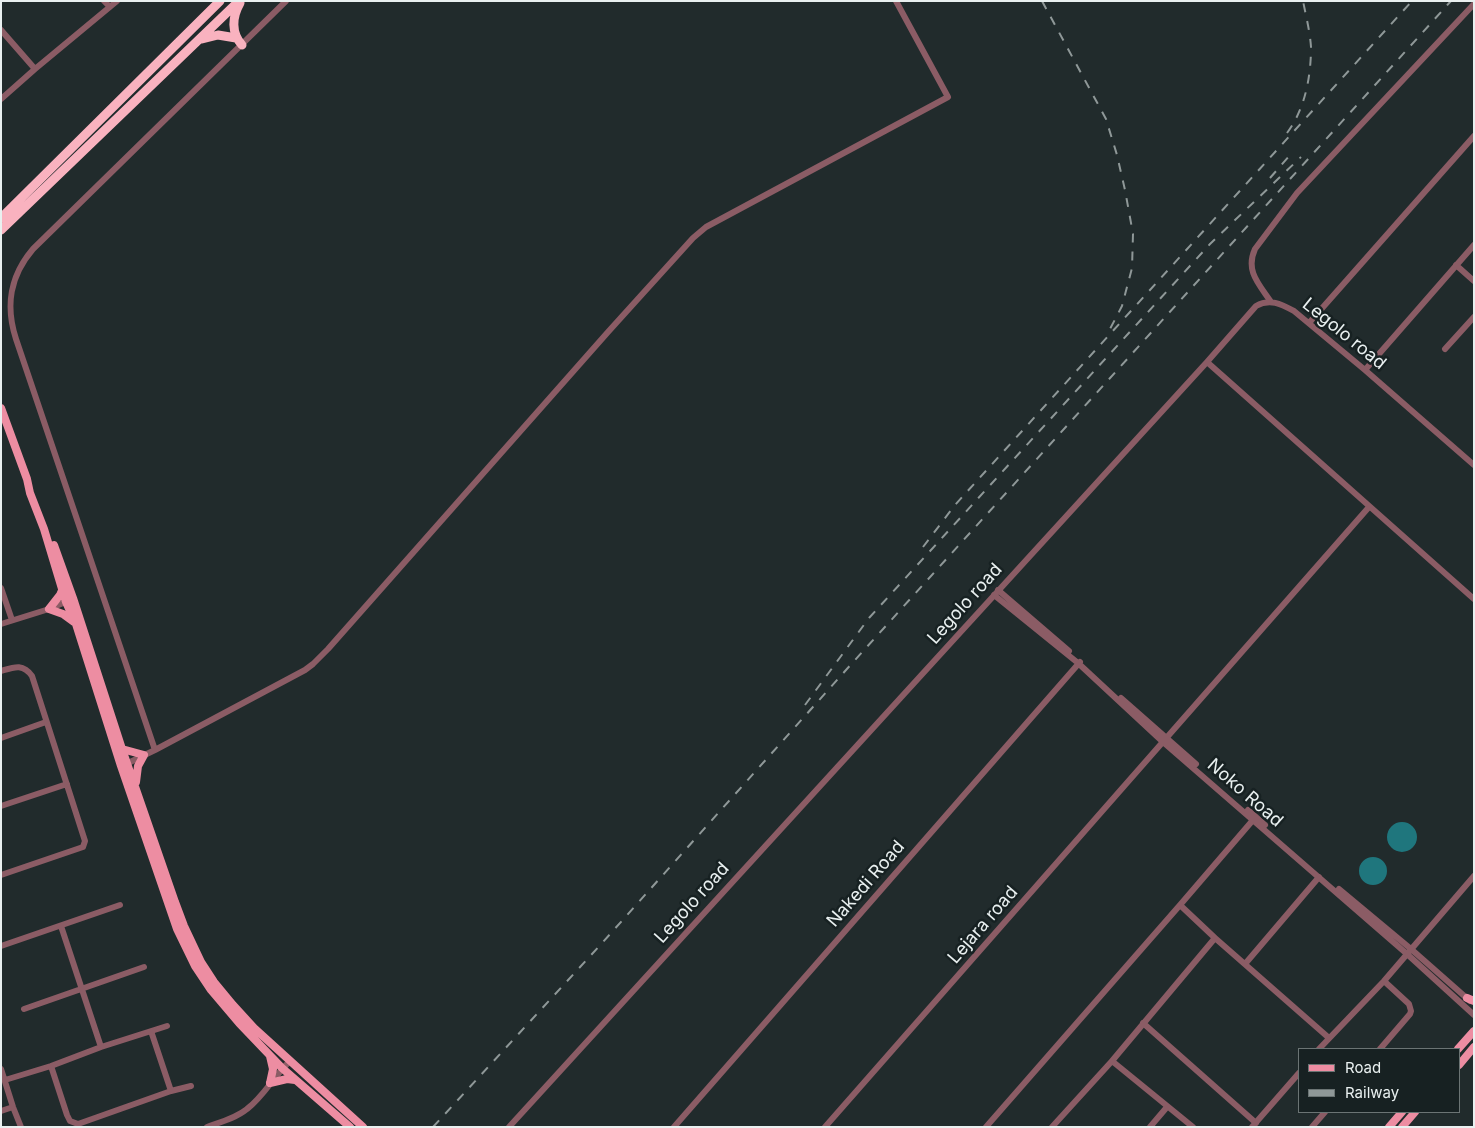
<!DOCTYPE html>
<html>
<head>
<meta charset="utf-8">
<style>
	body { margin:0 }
	#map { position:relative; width:1475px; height:1128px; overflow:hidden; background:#212b2c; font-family:Inter,sans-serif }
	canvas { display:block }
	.frame { position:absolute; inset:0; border:2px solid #e9f0f0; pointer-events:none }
	.legend { position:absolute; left:1298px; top:1048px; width:162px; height:65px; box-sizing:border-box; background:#172122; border:1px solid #6b7474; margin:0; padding:6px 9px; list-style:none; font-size:15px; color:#e9f0f0 }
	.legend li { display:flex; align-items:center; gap:10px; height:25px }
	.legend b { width:25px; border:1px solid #6b7474 }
</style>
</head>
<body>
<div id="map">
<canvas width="1475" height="1128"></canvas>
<div class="frame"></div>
<ul class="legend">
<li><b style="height:6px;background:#ed8da2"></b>Road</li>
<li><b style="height:6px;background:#8f9898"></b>Railway</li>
</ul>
</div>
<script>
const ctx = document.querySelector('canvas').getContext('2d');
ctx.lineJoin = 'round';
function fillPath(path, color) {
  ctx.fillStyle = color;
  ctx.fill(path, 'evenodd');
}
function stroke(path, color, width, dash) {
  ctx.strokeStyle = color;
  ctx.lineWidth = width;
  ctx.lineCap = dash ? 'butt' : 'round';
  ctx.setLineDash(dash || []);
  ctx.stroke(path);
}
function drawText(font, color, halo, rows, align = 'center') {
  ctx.font = font + ' Inter,sans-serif';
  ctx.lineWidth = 5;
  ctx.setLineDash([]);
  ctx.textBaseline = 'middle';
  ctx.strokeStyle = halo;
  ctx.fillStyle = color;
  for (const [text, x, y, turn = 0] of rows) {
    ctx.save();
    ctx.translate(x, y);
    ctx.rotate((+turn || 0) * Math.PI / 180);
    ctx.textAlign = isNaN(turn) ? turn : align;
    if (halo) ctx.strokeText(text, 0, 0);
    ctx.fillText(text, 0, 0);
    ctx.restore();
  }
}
fillPath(new Path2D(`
	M1387 837a15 15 0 1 1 30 0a15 15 0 1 1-30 0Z
	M1359 871a14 14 0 1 1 28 0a14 14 0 1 1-28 0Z`), '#1f767d');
stroke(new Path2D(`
	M 104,1 L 110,7
	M 1,30 L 35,69
	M 1,99 L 35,69 L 117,1
	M 1456,265 L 1474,281
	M 1271,302 C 1259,284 1245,271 1255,249 L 1297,193 L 1474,4
	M 1309,323 L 1474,136
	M 1445,349 L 1474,317
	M 1207,362 L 1474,599
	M 1365,370 L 1474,245
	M 1,588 L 12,620
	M 998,590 L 1069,651
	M 994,595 L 1078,663 L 1163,742 L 1407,954 L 1474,1015
	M 1,624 L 49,609 L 70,600
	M 1,671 C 14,667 23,663 32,676 L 85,841 L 83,847 L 1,875
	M 1121,698 L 1196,764
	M 1,738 L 46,722
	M 155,750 L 16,339 C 5,305 10,276 33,249 L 286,1
	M 124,765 L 155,750 L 305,670 L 313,664 L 328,649 L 608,332 L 693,238 L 706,227 L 948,97 L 896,1
	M 1,806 L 67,784
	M 1248,810 L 1265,825
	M 1339,889 L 1411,949 L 1470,1001
	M 1180,905 L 1215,938 L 1329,1038
	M 61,926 L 101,1047
	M 1,946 L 120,905
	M 1245,964 L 1319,877
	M 24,1009 L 144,967
	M 1143,1023 L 1256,1123
	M 151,1031 L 171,1091
	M 1319,1049 L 1384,981 L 1474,876
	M 1380,1049 L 1410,1014 L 1411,1011 L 1409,1004 L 1384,981
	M 1112,1061 L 1193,1127
	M 51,1066 L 67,1115 L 70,1121 L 78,1124 L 171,1091 L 191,1086
	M 1,1069 L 13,1107 L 21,1127
	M 5,1080 L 51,1066 L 101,1047 L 167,1026
	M 1,1111 L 13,1107
	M 207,1127 C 221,1122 236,1118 247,1109 C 264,1096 274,1076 289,1062
	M 509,1127 L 1207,362 L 1256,306 C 1270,298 1281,304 1294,311 L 1365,370 L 1474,465
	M 674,1127 L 1080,662
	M 825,1127 L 1369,507
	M 986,1127 L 1180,905 L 1253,820
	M 1052,1127 L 1112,1061 L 1215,938
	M 1150,1127 L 1167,1107
	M 1252,1127 L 1299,1073
	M 1312,1127 L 1325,1112`), '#8b5c65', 6);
stroke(new Path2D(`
	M 1,408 L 27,479 L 30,493 L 44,529 L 66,602 L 76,624 L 121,766 L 177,929 L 195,966 L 211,990 L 239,1023 L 282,1068 L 350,1127
	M 54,545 L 73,598 L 122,749 L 175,902 L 184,926 L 201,962 L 214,982 L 233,1005 L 254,1028 L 363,1127
	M 63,588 L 60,595 L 49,609 L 63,614 L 74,622
	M 122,749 L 144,755 L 138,766 L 136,782
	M 1467,998 L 1474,1001
	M 1458,1049 L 1474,1031
	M 270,1056 L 273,1069 L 270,1083
	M 1459,1065 L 1474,1047
	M 270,1083 L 287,1079 L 295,1080
	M 1389,1127 L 1402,1112
	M 1402,1127 L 1415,1112`), '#ed8da2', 8);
stroke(new Path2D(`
	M 240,3 C 232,17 231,33 242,45
	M 202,39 L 218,35 L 236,38
	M 1,218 L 220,1
	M 1,230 L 239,1`), '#f9b2bf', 9);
stroke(new Path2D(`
	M 1042,1 L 1106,119 L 1117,155 L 1125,190 L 1133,234 L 1132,268 L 1122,306 L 1110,329
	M 1287,133 C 1305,109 1311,77 1311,47 C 1310,32 1306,16 1303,1
	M 1270,178 L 1291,154
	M 923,547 L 955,505 L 1412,1
	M 805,705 L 869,618 L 1210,244 L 1301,157
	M 433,1127 L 603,942 L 846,670 L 1451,1`), '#8f9898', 2, [9, 9]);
drawText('18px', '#e9f0f0', '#172122', [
	["Legolo road",1344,334,39],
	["Legolo road",965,604,-48],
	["Noko Road",1245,793,41],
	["Nakedi Road",866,884,-49],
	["Legolo road",692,903,-48],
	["Lejara road",983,925,-49]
]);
</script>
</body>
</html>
